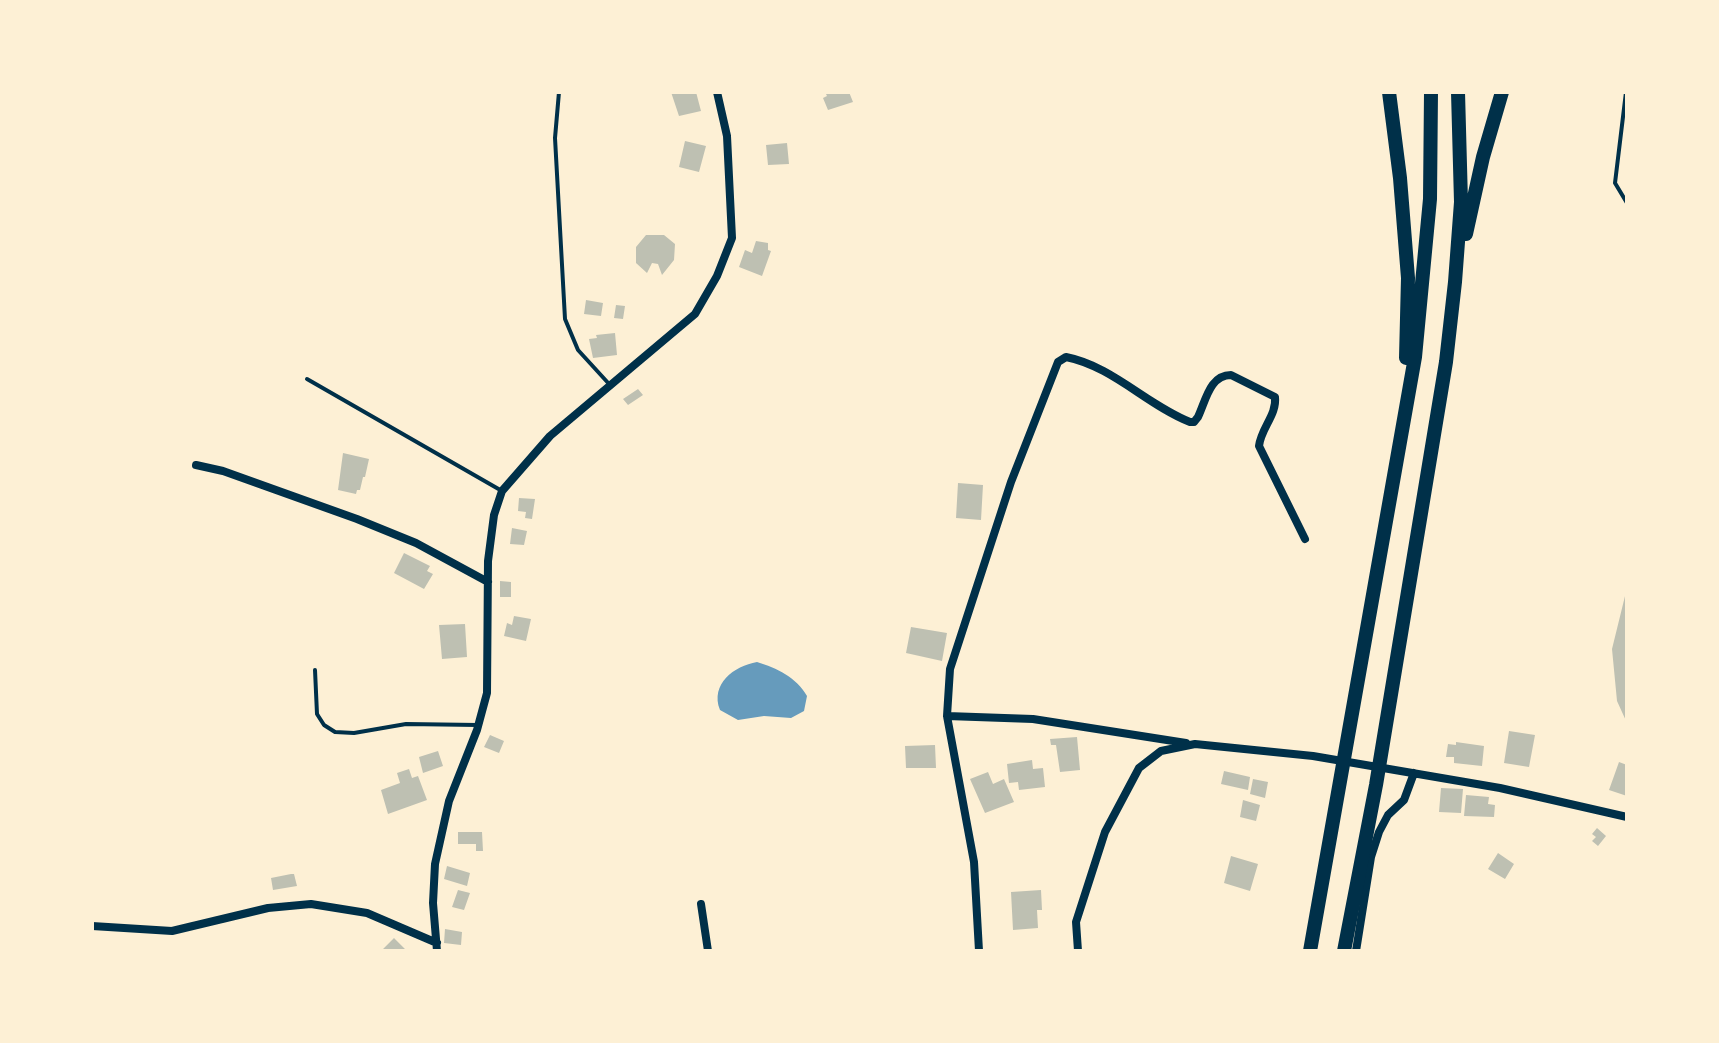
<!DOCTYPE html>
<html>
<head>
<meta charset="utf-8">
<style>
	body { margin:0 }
	#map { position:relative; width:1719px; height:1043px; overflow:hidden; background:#fdf0d5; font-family:Lora,serif }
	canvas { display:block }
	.frame { position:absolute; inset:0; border:94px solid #fdf0d5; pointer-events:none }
</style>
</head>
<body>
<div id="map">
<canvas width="1719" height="1043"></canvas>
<div class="frame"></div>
</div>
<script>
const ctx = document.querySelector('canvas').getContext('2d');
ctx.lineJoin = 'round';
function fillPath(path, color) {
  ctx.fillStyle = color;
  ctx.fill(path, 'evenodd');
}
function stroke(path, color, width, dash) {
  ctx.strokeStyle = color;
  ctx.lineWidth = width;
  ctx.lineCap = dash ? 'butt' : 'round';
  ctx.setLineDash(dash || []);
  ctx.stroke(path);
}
fillPath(new Path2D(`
	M 757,662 C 777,668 796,677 807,696 L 804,711 L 791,718 L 764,716 L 738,720 L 720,710 C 710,684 734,666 757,662 Z`), '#669bbc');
fillPath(new Path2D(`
	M 671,92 L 696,92 L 701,111 L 679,116 Z
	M 825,92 L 849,92 L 853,102 L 828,110 L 823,98 L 827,96 Z
	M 685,141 L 706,146 L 699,172 L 679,167 Z
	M 787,143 L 789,164 L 768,165 L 766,145 Z
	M 646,235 L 664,235 L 675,244 L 674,260 L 662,275 L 658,264 L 652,263 L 647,273 L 636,263 L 636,247 Z
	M 756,241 L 768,243 L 768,250 L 771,251 L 762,276 L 739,267 L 745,250 L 752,253 Z
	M 586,300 L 603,303 L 601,316 L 584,314 Z
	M 616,305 L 625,306 L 623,319 L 614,318 Z
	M 615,333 L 617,355 L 593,358 L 589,339 L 597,338 L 596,335 Z
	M 638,389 L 643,395 L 628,405 L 623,399 Z
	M 343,453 L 369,459 L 365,477 L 363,477 L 360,490 L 357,490 L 356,494 L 338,490 Z
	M 958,483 L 983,485 L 981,520 L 956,518 Z
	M 519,498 L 535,499 L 532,519 L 525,518 L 526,512 L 518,511 Z
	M 512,528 L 527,531 L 524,545 L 510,544 Z
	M 404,553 L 430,566 L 427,571 L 433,574 L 424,589 L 394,573 Z
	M 500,581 L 511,582 L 511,597 L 500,597 Z
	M 1626,592 L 1627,592 L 1627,723 L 1617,701 L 1612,649 Z
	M 514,616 L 531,619 L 526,641 L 504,636 L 507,623 L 512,625 Z
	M 465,624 L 467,657 L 442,659 L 439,625 Z
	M 911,627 L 947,633 L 942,661 L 906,653 Z
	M 1509,731 L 1535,735 L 1529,767 L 1504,763 Z
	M 490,735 L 504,741 L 499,753 L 484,747 Z
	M 1077,737 L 1080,770 L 1060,772 L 1056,745 L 1051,745 L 1050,739 Z
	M 1456,742 L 1484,746 L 1482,766 L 1454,763 L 1454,757 L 1446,757 L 1448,744 L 1456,745 Z
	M 935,745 L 936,768 L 906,768 L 905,746 Z
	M 438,751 L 443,766 L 423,773 L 419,757 Z
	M 1032,760 L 1033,769 L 1043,768 L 1045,787 L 1019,790 L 1018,782 L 1009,783 L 1007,764 Z
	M 1619,762 L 1627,765 L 1627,796 L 1609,790 Z
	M 409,769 L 412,778 L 418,776 L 427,800 L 388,814 L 381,790 L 400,783 L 397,773 Z
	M 1224,771 L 1250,777 L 1248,790 L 1221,784 Z
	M 988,772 L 993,784 L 1004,779 L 1014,802 L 985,813 L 970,779 Z
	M 1253,779 L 1268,782 L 1265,798 L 1250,794 Z
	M 1441,788 L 1463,789 L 1461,813 L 1439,812 Z
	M 1466,795 L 1489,797 L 1488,804 L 1495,805 L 1494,817 L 1464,816 Z
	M 1243,800 L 1260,805 L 1256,821 L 1240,817 Z
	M 1597,828 L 1606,836 L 1598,846 L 1592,841 L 1596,837 L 1592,834 Z
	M 458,832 L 482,832 L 483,851 L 476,851 L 476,844 L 458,844 Z
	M 1498,853 L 1514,864 L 1505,879 L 1488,869 Z
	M 1231,856 L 1258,864 L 1250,891 L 1224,883 Z
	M 447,866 L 470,873 L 467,886 L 444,879 Z
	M 291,874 L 294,874 L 297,886 L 273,890 L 271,878 Z
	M 458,890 L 470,893 L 464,910 L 452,907 Z
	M 1041,890 L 1042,910 L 1037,910 L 1038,928 L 1013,930 L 1011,892 Z
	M 445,929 L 462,932 L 461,945 L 444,943 Z
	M 394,938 L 407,951 L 381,951 Z`), '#bec0b2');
stroke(new Path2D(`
	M 559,92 L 555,138 L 565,319 L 578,350 L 610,385
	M 1626,92 L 1615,183 L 1627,203
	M 307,379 L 502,491
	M 315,670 L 317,714 L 324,725 L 335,732 L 354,733 L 406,724 L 478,725`), '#003049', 4);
stroke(new Path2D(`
	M 196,465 L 223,471 L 357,519 L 416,543 L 488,582
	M 947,716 L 1033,719 L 1186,743
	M 701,904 L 708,951
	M 92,926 L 172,931 L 268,908 L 311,904 L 367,913 L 437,943
	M 437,951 L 433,903 L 435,864 L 449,801 L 477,730 L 487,693 L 488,561 L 494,515 L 502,491 L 550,436 L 695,314 L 717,276 L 732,238 L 727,136 L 717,92
	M 979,951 L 974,862 L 947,716 L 950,669 L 1011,482 L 1058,362 L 1066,357 C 1112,366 1147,405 1190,422 L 1194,422 L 1198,417 C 1206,400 1210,375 1231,375 L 1275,397 C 1277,415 1261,428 1259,446 L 1305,539
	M 1078,951 L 1076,922 L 1105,832 L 1139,768 L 1161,751 L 1195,744 L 1313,756 L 1500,788 L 1627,817
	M 1356,951 L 1371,857 L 1379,832 L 1388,815 L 1404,800 L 1414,773`), '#003049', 8);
stroke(new Path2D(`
	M 1389,92 L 1400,178 L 1408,278 L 1406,358
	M 1466,234 L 1483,157 L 1502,92
	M 1310,951 L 1415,357 L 1430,199 L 1431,92
	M 1344,951 L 1376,785 L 1446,362 L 1455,282 L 1461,202 L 1458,92`), '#003049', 14);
</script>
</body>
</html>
